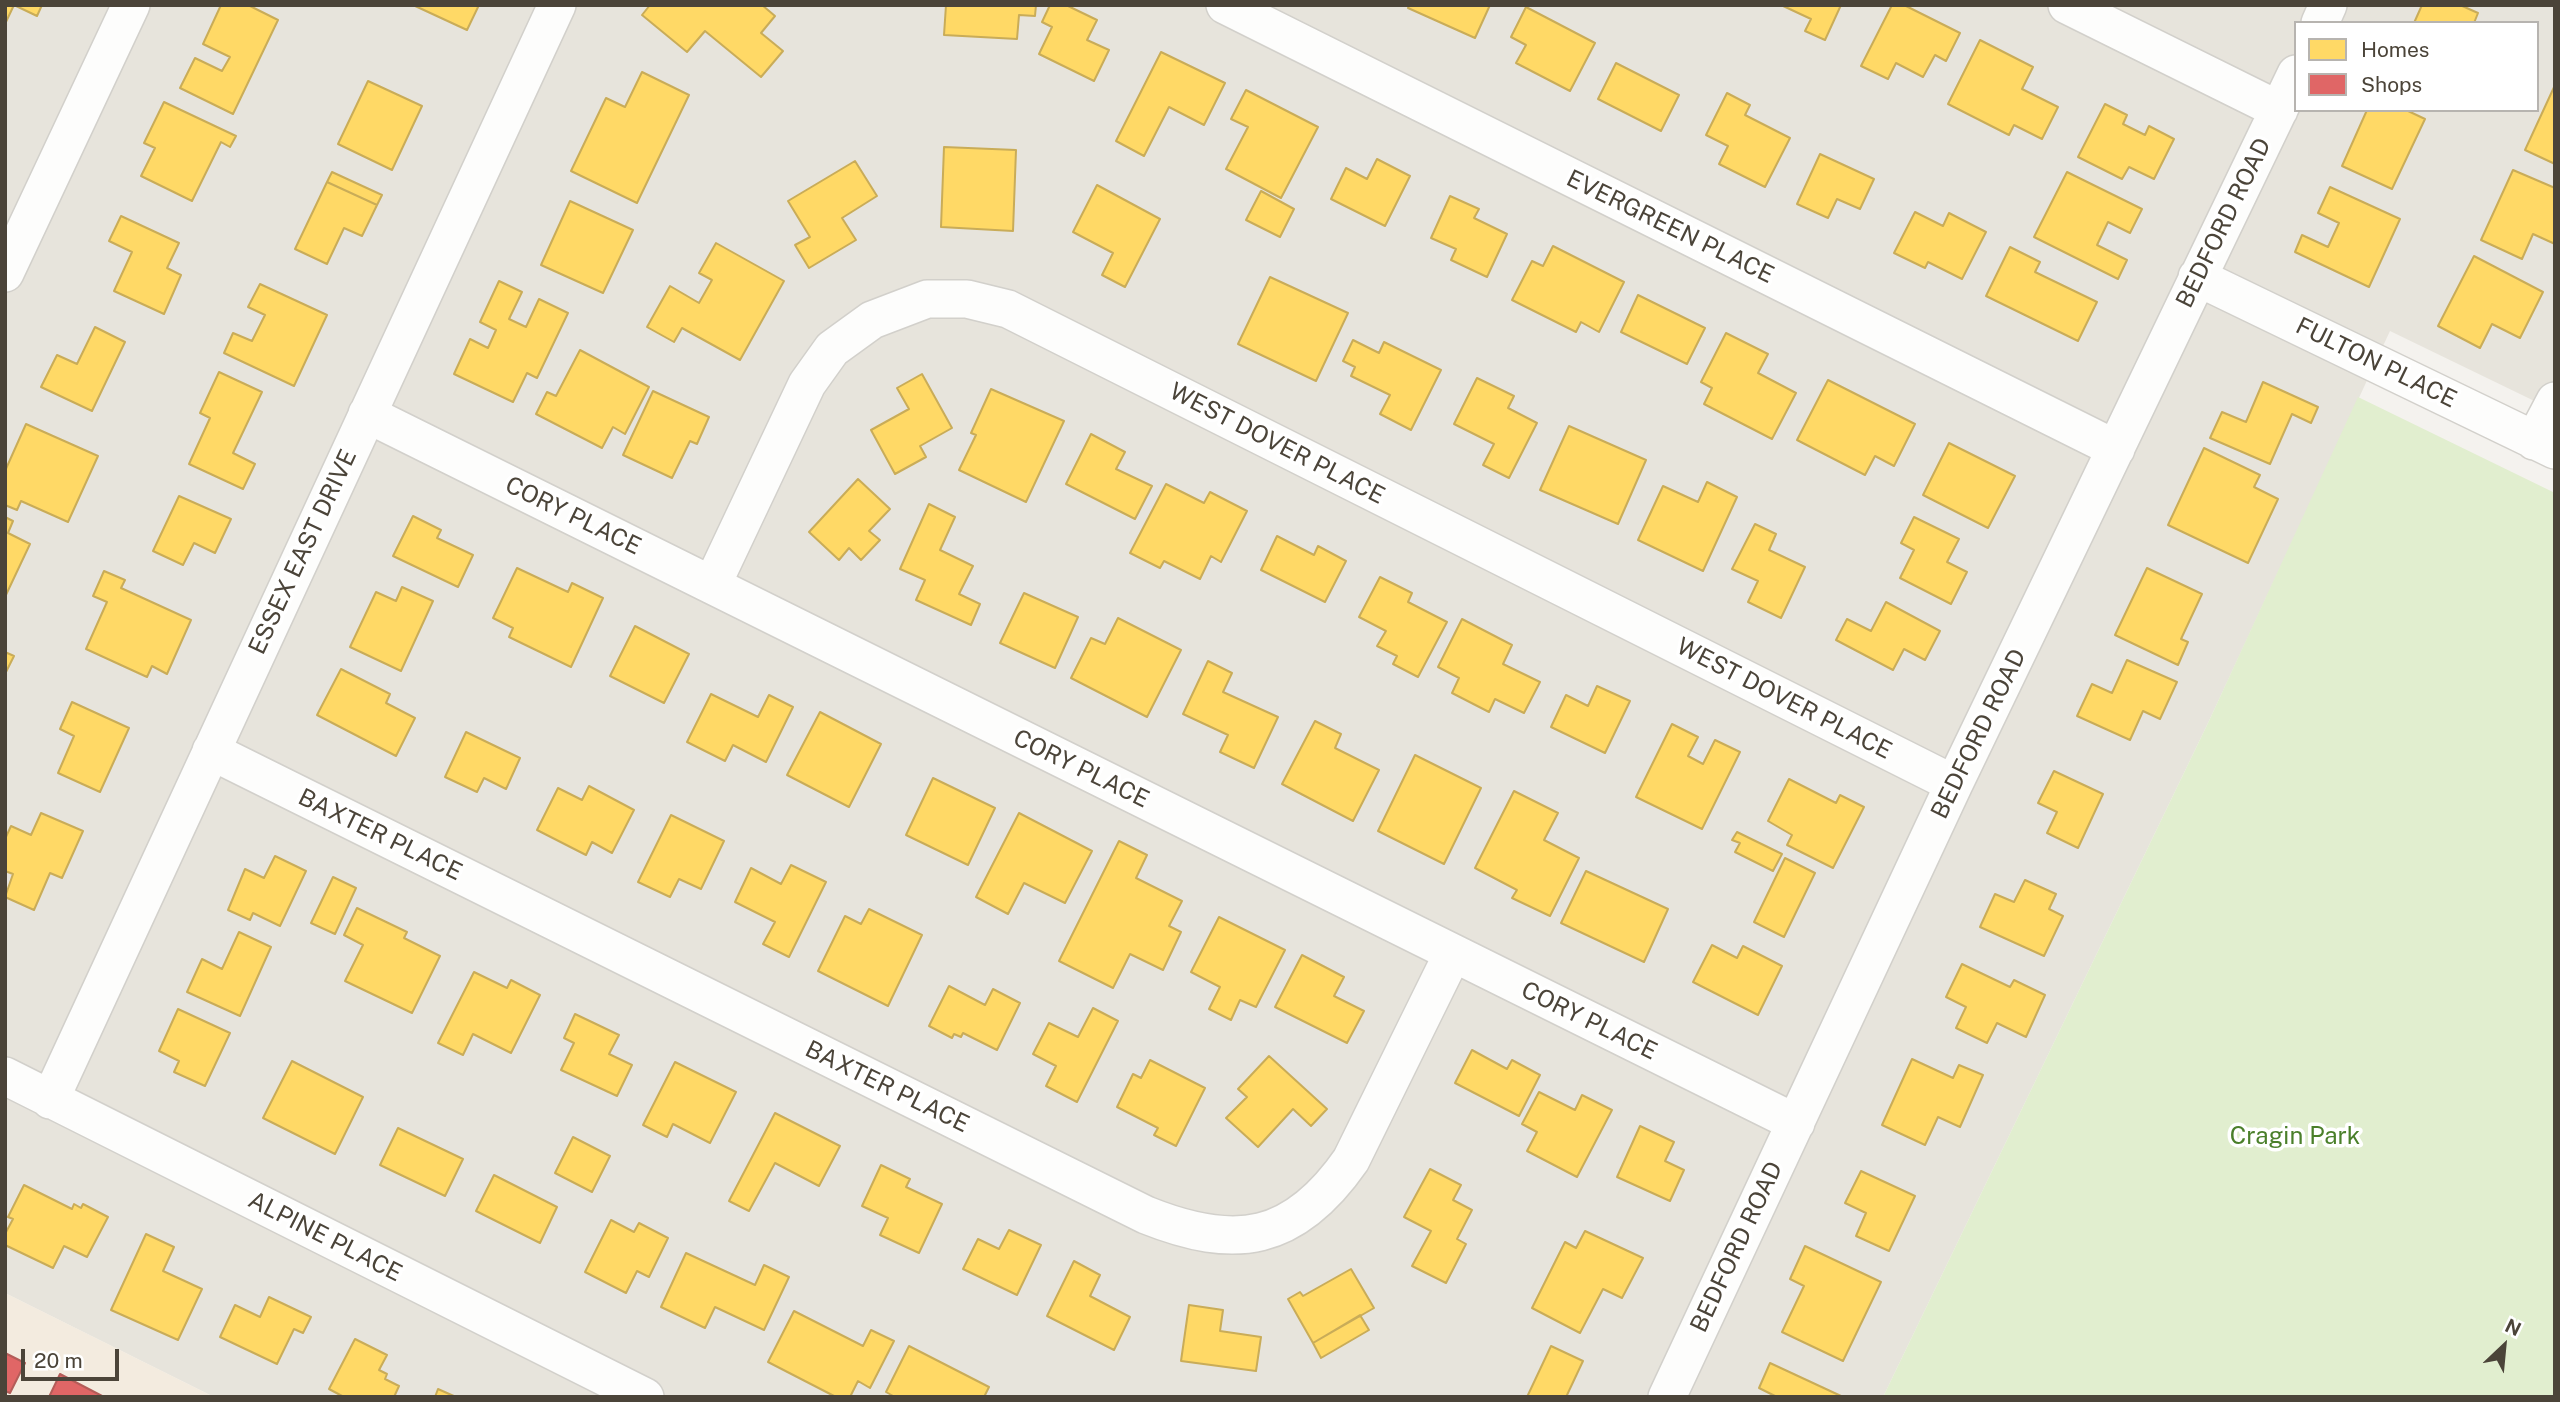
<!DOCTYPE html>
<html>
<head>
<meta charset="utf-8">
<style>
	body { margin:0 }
	#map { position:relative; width:2560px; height:1402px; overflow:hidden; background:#f4f2ee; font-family:"Public Sans",sans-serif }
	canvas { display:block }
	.frame { position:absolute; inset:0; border:7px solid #4b4439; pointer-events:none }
	.legend { position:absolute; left:2294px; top:21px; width:245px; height:91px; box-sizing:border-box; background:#fff; border:2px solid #b7b4b0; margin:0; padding:9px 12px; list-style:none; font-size:21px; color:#4b4439 }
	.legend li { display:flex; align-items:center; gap:14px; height:35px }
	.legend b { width:35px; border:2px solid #b7b4b0 }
	.north { position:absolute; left:2469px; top:1311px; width:70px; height:70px; -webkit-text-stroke:5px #fff; paint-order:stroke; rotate:26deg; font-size:19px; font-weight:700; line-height:28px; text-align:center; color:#4b4439 }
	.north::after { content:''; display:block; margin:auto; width:24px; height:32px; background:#4b4439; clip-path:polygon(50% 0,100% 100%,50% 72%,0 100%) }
	.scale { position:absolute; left:21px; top:1349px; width:98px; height:32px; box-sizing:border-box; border:4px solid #4b4439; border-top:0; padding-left:9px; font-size:21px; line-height:24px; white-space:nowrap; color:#4b4439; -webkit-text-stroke:5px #fff; paint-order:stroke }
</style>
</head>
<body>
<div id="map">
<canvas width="2560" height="1402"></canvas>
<div class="frame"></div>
<ul class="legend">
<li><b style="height:19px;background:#ffd966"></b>Homes</li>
<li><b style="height:19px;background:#e06666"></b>Shops</li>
</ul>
<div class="north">N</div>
<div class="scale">20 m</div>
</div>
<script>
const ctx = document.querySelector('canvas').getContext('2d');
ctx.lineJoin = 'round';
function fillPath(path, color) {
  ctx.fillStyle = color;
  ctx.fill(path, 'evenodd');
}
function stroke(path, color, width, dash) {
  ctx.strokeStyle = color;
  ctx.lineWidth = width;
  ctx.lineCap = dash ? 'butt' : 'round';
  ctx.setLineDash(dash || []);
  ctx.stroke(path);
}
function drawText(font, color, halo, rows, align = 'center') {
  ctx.font = font + ' "Public Sans",sans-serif';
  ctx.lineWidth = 7;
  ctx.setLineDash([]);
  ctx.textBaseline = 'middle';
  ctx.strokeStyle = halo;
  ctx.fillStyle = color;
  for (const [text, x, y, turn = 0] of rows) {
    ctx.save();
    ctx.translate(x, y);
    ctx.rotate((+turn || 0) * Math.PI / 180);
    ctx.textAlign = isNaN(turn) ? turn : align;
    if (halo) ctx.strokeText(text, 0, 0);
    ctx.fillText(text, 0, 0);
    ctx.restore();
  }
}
fillPath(new Path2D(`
	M 5,5 L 2555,5 L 2555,411 L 2390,331 L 2208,723 L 1883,1397 L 214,1397 L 5,1293 ZM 2296,23 L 2537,23 L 2537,110 L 2296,110 Z`), '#e7e4dc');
fillPath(new Path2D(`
	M 5,1293 L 214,1397 L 5,1397 Z`), '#f3ebdf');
fillPath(new Path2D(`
	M 2358,397 L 2555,493 L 2555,1397 L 1883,1397 L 2208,723 Z`), '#e1eecf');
const homes = new Path2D(`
	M 5,5 L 42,5 L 37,16 L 14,5 L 5,24 Z
	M 221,5 L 248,5 L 278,20 L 233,114 L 180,88 L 195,58 L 222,71 L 230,57 L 203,44 Z
	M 413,5 L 479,5 L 467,30 Z
	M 650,5 L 762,5 L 775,16 L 761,33 L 783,51 L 761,77 L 705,31 L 687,52 L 642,15 Z
	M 946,5 L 1036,5 L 1035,16 L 1019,15 L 1017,39 L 944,35 Z
	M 1050,5 L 1066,5 L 1097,20 L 1087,40 L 1109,50 L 1094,81 L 1039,54 L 1052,27 L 1042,22 Z
	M 1409,5 L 1490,5 L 1475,38 L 1408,8 Z
	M 1781,5 L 1841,5 L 1825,40 L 1805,31 L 1811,19 Z
	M 1892,5 L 1904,5 L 1960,33 L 1946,61 L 1935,55 L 1923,77 L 1896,63 L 1888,79 L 1861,66 Z
	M 2422,5 L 2460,5 L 2478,13 L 2474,23 L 2414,23 Z
	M 1526,7 L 1595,43 L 1570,91 L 1516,63 L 1526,45 L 1511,37 Z
	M 1980,40 L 2033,67 L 2022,89 L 2058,107 L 2042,139 L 2014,125 L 2009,135 L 1948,104 Z
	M 1161,52 L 1225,83 L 1204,125 L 1169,107 L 1144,156 L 1116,141 Z
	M 1616,63 L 1679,95 L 1661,131 L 1598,99 Z
	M 642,72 L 689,95 L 637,203 L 571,171 L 606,98 L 625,107 Z
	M 368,81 L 422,106 L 392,170 L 338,144 Z
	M 2555,85 L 2555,164 L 2525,150 Z
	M 1246,90 L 1318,127 L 1281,198 L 1226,169 L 1248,127 L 1231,119 Z
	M 1727,93 L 1750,105 L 1745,115 L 1790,138 L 1765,187 L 1719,164 L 1728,146 L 1706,135 Z
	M 164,102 L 236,136 L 230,147 L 221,142 L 192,201 L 141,176 L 155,148 L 144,143 Z
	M 2105,104 L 2127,115 L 2123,124 L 2145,135 L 2149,126 L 2174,139 L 2154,179 L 2129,167 L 2122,179 L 2078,157 Z
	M 2367,110 L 2406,110 L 2425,119 L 2392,189 L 2342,166 Z
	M 944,147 L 1016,150 L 1013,231 L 941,227 Z
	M 1820,154 L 1874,179 L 1860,209 L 1837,199 L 1828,218 L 1797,204 Z
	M 1377,159 L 1410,176 L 1385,226 L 1331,199 L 1346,168 L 1367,179 Z
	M 855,161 L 877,196 L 842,218 L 856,240 L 809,268 L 795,245 L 810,237 L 788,201 Z
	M 2513,170 L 2555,188 L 2555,244 L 2533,234 L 2522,259 L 2481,240 Z
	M 332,172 L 382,195 L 377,205 L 327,182 Z
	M 2067,172 L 2142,209 L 2130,233 L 2108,222 L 2097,245 L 2127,260 L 2118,279 L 2034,237 Z
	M 327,182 L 377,205 L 362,236 L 344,228 L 327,264 L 295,249 Z
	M 1097,185 L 1160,219 L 1125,287 L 1102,275 L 1113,253 L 1073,232 Z
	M 2330,187 L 2400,219 L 2369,287 L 2295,252 L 2302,235 L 2328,247 L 2339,223 L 2318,213 Z
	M 1261,191 L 1294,209 L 1280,237 L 1246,220 Z
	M 1450,196 L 1479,209 L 1474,218 L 1507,234 L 1487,277 L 1451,260 L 1456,249 L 1431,238 Z
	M 570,201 L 633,230 L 603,293 L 541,265 Z
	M 1915,212 L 1943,226 L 1949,213 L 1986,232 L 1962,279 L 1928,262 L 1925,268 L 1894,253 Z
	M 121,216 L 179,243 L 167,268 L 181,275 L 164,314 L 114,291 L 132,252 L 109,241 Z
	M 716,243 L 784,281 L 740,360 L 682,328 L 674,342 L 647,327 L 670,286 L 699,303 L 712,280 L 699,273 Z
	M 1553,246 L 1624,282 L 1599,332 L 1581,322 L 1576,332 L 1512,300 L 1532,261 L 1543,266 Z
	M 2010,247 L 2040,262 L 2035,272 L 2097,302 L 2078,341 L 1986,296 Z
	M 2474,256 L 2543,292 L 2520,338 L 2492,324 L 2480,348 L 2438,326 Z
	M 1270,277 L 1348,313 L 1316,381 L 1238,344 Z
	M 499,281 L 522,292 L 509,319 L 526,327 L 539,299 L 568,313 L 537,378 L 527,373 L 513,402 L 454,374 L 470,339 L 488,348 L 496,330 L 480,322 Z
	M 260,284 L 327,315 L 294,386 L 224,353 L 233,333 L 252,341 L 265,315 L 248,307 Z
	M 1638,295 L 1705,328 L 1687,364 L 1621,332 Z
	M 95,327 L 125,342 L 92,411 L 41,387 L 57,355 L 77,364 Z
	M 1726,333 L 1768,354 L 1758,373 L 1796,393 L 1772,439 L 1704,404 L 1712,388 L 1701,382 Z
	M 1353,340 L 1379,353 L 1384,342 L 1441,370 L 1411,430 L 1380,414 L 1390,395 L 1351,376 L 1355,367 L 1343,361 Z
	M 580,350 L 649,387 L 625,434 L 613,427 L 602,448 L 536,414 L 547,392 L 556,396 Z
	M 219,372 L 262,392 L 233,453 L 255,464 L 243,489 L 189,464 L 210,418 L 200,413 Z
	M 922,374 L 952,428 L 920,446 L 926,457 L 895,474 L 871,430 L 909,409 L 897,388 Z
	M 1477,378 L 1514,396 L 1508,408 L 1537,423 L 1509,478 L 1483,465 L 1494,444 L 1454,424 Z
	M 1828,380 L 1915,424 L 1894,466 L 1875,456 L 1865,475 L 1797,440 Z
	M 2263,382 L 2318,407 L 2311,423 L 2292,414 L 2270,464 L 2210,438 L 2222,412 L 2246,422 Z
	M 991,389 L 1064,421 L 1026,502 L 959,470 L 976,435 L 971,433 Z
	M 653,391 L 709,417 L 697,444 L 690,441 L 672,478 L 623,455 Z
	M 26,424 L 98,456 L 68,522 L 21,501 L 17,510 L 5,505 L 5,471 Z
	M 1569,426 L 1646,460 L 1618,524 L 1540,490 Z
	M 1091,434 L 1125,452 L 1116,469 L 1152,486 L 1135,519 L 1066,484 Z
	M 1949,443 L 2015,476 L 1988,528 L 1923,495 Z
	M 2204,448 L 2260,475 L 2254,487 L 2278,499 L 2248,563 L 2168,525 Z
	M 858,479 L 890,509 L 869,531 L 880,540 L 861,560 L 849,548 L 839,560 L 809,532 Z
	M 1707,482 L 1737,497 L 1703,571 L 1638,540 L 1663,486 L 1698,502 Z
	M 1166,484 L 1204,503 L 1210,492 L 1247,511 L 1221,562 L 1211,556 L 1200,579 L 1164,561 L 1160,568 L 1130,553 Z
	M 179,496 L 231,519 L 215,553 L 194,543 L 183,565 L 153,551 Z
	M 929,504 L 955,517 L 940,550 L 973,566 L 959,594 L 980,604 L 971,625 L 916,600 L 925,580 L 900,569 Z
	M 413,516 L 441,530 L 437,538 L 473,555 L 458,587 L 393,556 Z
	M 5,517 L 13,521 L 8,533 L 30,544 L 5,597 Z
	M 1914,517 L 1959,539 L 1947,562 L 1967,572 L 1951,604 L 1900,578 L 1914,550 L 1901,543 Z
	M 1755,524 L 1776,534 L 1769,550 L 1805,567 L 1781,618 L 1748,602 L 1758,581 L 1732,569 Z
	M 1277,536 L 1314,555 L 1318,546 L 1346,561 L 1325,602 L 1261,570 Z
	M 517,568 L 568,592 L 572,583 L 603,598 L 571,667 L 509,637 L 513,628 L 493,618 Z
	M 2147,568 L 2202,594 L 2181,639 L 2188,642 L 2178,665 L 2115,635 Z
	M 104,571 L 125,580 L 121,588 L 191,620 L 167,674 L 152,666 L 147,677 L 86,649 L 107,602 L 93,596 Z
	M 1380,577 L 1412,593 L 1408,602 L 1447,622 L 1418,677 L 1393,664 L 1397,656 L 1377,646 L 1386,631 L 1359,617 Z
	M 402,587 L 433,601 L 401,671 L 350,647 L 376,592 L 396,601 Z
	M 1024,593 L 1078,617 L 1055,668 L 1000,643 Z
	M 1886,602 L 1940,631 L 1925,660 L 1904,649 L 1893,670 L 1836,640 L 1847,619 L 1871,631 Z
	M 1118,618 L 1181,650 L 1147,717 L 1071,678 L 1091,638 L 1105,644 Z
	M 1462,619 L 1512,645 L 1503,664 L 1540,682 L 1524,713 L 1495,699 L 1489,712 L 1452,693 L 1459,678 L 1438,667 Z
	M 635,626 L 689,654 L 664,703 L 610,676 Z
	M 5,652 L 14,656 L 5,674 Z
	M 2127,660 L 2177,682 L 2160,719 L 2143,711 L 2130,740 L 2077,716 L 2092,684 L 2112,693 Z
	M 1208,661 L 1232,673 L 1223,692 L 1278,717 L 1254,768 L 1220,752 L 1228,735 L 1183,714 Z
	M 341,669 L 390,694 L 386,703 L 415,718 L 396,756 L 317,715 Z
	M 1597,686 L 1630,701 L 1605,753 L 1551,727 L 1566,695 L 1588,706 Z
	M 711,694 L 758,717 L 769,695 L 793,707 L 766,762 L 733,745 L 725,761 L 687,742 Z
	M 72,702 L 129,728 L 100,792 L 58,773 L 74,736 L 60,729 Z
	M 820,712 L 881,744 L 849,807 L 787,775 Z
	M 1315,721 L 1341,734 L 1335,748 L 1379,770 L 1353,821 L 1282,784 Z
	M 1672,724 L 1698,737 L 1688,756 L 1703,764 L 1715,740 L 1740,752 L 1702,829 L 1636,797 Z
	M 466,732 L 520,758 L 506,789 L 484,778 L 477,792 L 445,777 Z
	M 1415,755 L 1481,788 L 1444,864 L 1378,831 Z
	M 2054,771 L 2103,794 L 2078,848 L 2047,833 L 2057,812 L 2038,803 Z
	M 933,778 L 995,808 L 968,865 L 906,835 Z
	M 1789,779 L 1836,803 L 1840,795 L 1864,807 L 1833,868 L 1787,845 L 1792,835 L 1768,821 Z
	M 589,786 L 634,810 L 612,853 L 592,842 L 586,855 L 537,830 L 558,788 L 582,800 Z
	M 1514,791 L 1558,813 L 1544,840 L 1579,858 L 1550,916 L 1512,898 L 1517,890 L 1475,868 Z
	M 41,813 L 83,831 L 62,878 L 50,873 L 34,910 L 5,897 L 13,874 L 5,871 L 5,839 L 11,826 L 31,835 Z
	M 1019,813 L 1092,851 L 1065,903 L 1024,883 L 1008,914 L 976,897 Z
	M 671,815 L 724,841 L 701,889 L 679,879 L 670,897 L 638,882 Z
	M 1737,832 L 1782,854 L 1773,871 L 1735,852 L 1740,843 L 1732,840 Z
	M 1119,841 L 1147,855 L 1136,878 L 1182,901 L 1169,926 L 1181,932 L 1163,970 L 1130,954 L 1113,988 L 1059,961 Z
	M 275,856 L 306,871 L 280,926 L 253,913 L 250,920 L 228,910 L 245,869 L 264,878 Z
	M 1785,858 L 1815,873 L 1784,937 L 1754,922 Z
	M 791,865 L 826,882 L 789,957 L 763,944 L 775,922 L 735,902 L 751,868 L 781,884 Z
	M 1586,871 L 1668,909 L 1644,962 L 1561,923 Z
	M 333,877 L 356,888 L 335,934 L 311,923 Z
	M 2025,880 L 2056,894 L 2049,909 L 2063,916 L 2044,956 L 1980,927 L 1995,894 L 2014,902 Z
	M 357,908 L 407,932 L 404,938 L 440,956 L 412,1013 L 345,981 L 363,945 L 344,935 Z
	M 869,909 L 922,935 L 888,1006 L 818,971 L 845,916 L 861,924 Z
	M 1219,917 L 1285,950 L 1256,1007 L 1240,1000 L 1231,1020 L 1209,1009 L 1220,987 L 1191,972 Z
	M 239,932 L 271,947 L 240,1016 L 187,992 L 202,959 L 222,969 Z
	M 1712,945 L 1737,958 L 1743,946 L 1782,966 L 1758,1015 L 1693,982 Z
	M 1302,955 L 1344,977 L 1334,996 L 1364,1011 L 1347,1043 L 1275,1007 Z
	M 1962,964 L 2010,987 L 2014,980 L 2045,995 L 2026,1037 L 1997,1023 L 1987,1043 L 1956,1028 L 1966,1007 L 1946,997 Z
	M 474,972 L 507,988 L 511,980 L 540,995 L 511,1053 L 473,1034 L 463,1055 L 438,1043 Z
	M 949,986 L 985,1005 L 993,989 L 1020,1003 L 997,1050 L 963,1033 L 961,1037 L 954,1034 L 952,1038 L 929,1026 Z
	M 1093,1008 L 1118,1021 L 1077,1102 L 1046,1086 L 1056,1066 L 1033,1054 L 1049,1023 L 1078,1037 Z
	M 178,1009 L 230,1033 L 205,1086 L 174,1072 L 179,1061 L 159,1051 Z
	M 575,1014 L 619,1035 L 609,1054 L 632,1065 L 617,1096 L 561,1070 L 574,1043 L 564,1038 Z
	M 1472,1050 L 1507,1069 L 1512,1060 L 1540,1075 L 1519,1116 L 1455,1083 Z
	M 1269,1056 L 1327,1109 L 1311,1126 L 1293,1109 L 1258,1147 L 1226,1118 L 1247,1097 L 1238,1089 Z
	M 1912,1059 L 1953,1078 L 1959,1065 L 1983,1075 L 1960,1127 L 1938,1117 L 1925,1145 L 1882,1125 Z
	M 1150,1060 L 1205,1088 L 1176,1146 L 1154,1135 L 1158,1128 L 1117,1107 L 1133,1074 L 1141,1078 Z
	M 292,1061 L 363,1097 L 335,1154 L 263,1118 Z
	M 675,1062 L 736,1092 L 710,1143 L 673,1124 L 667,1137 L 643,1125 Z
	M 1539,1092 L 1575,1110 L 1582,1095 L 1612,1110 L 1577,1177 L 1527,1151 L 1537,1132 L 1522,1124 Z
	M 775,1113 L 840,1146 L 819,1186 L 775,1163 L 749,1211 L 729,1201 Z
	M 1640,1126 L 1674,1142 L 1665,1161 L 1684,1170 L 1670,1201 L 1617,1177 Z
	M 398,1128 L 463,1159 L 445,1196 L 380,1165 Z
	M 573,1137 L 610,1156 L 592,1192 L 555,1173 Z
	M 881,1165 L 910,1179 L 906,1187 L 942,1204 L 919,1253 L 880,1235 L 888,1218 L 862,1206 Z
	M 1430,1169 L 1461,1185 L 1453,1200 L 1472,1210 L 1457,1239 L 1466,1244 L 1446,1283 L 1412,1266 L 1431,1231 L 1404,1217 Z
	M 1861,1171 L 1915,1196 L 1889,1251 L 1856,1236 L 1866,1213 L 1845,1203 Z
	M 494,1175 L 557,1207 L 540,1243 L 476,1211 Z
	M 24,1185 L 72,1209 L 74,1204 L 81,1208 L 83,1204 L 108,1217 L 87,1257 L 64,1246 L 53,1268 L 5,1245 L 5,1234 L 13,1219 L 8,1217 Z
	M 611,1220 L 634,1232 L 639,1223 L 668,1238 L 649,1277 L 637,1271 L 626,1293 L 585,1272 Z
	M 1009,1230 L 1041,1245 L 1017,1295 L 963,1269 L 978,1239 L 999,1249 Z
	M 1585,1231 L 1643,1258 L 1622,1298 L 1603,1289 L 1580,1333 L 1532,1308 L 1565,1242 L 1576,1248 Z
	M 146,1234 L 174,1247 L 163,1271 L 202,1289 L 178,1340 L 111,1310 Z
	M 1805,1246 L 1881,1282 L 1843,1361 L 1782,1332 L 1804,1286 L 1790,1279 Z
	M 686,1253 L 755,1285 L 764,1265 L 789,1277 L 764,1330 L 715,1307 L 705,1328 L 661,1307 Z
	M 1074,1261 L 1100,1275 L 1090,1296 L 1130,1317 L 1114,1350 L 1047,1316 Z
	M 1351,1269 L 1374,1308 L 1313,1343 L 1288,1299 L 1300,1292 L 1303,1296 Z
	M 269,1297 L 311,1317 L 303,1333 L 294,1329 L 277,1364 L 220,1337 L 235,1305 L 260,1317 Z
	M 1189,1305 L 1223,1310 L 1220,1331 L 1261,1337 L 1256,1371 L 1181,1361 Z
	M 794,1311 L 863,1346 L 871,1330 L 894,1341 L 870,1388 L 858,1381 L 850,1397 L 836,1397 L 768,1362 Z
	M 1360,1315 L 1369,1330 L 1321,1358 L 1313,1343 Z
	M 355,1339 L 387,1355 L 379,1370 L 387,1374 L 385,1379 L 399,1386 L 394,1397 L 344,1397 L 329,1389 Z
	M 909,1346 L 989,1387 L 984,1397 L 895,1397 L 886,1392 Z
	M 1551,1346 L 1583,1361 L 1567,1395 L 1570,1397 L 1527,1397 Z
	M 1770,1363 L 1841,1396 L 1840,1397 L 1777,1397 L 1759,1388 Z
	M 438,1389 L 456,1397 L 435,1397 Z`);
fillPath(homes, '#ffd966');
stroke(homes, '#c9ac58', 2);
const shops = new Path2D(`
	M 5,1353 L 25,1363 L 10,1393 L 5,1391 Z
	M 60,1374 L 104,1397 L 49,1397 Z`);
fillPath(shops, '#e06666');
stroke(shops, '#b35c58', 2);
const minor = new Path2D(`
	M 1225,5 L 2116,449
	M 2067,5 L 2279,110
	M 2320,23 L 2328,5
	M 5,273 L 131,5
	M 2197,277 L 2555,450
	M 367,414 L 1796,1123
	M 2534,441 L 2555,401
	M 712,585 L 807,384 L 832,349 L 872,320 L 927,299 L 967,299 L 1008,309 L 1954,784
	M 211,751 L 1146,1215 C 1236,1251 1294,1242 1351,1160 L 1453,953
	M 5,1076 L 645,1397
	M 50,1100 L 557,5
	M 1667,1397 L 1954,784 L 2296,74`);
stroke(minor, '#d2d0cb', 40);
stroke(minor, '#fdfdfc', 37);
drawText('24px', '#4b4439', '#fff', [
	["BEDFORD ROAD",2224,223,-64],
	["EVERGREEN PLACE",1670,227,26],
	["FULTON PLACE",2376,363,26],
	["WEST DOVER PLACE",1277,444,27],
	["CORY PLACE",573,516,26],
	["ESSEX EAST DRIVE",303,552,-65],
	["WEST DOVER PLACE",1784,699,27],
	["BEDFORD ROAD",1979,734,-64],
	["CORY PLACE",1081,769,26],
	["BAXTER PLACE",380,835,26],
	["CORY PLACE",1589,1021,26],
	["BAXTER PLACE",887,1087,26],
	["ALPINE PLACE",325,1237,27],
	["BEDFORD ROAD",1737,1247,-65]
]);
drawText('24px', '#4a7f2a', '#fff', [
	["Cragin Park",2295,1137]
]);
</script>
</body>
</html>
